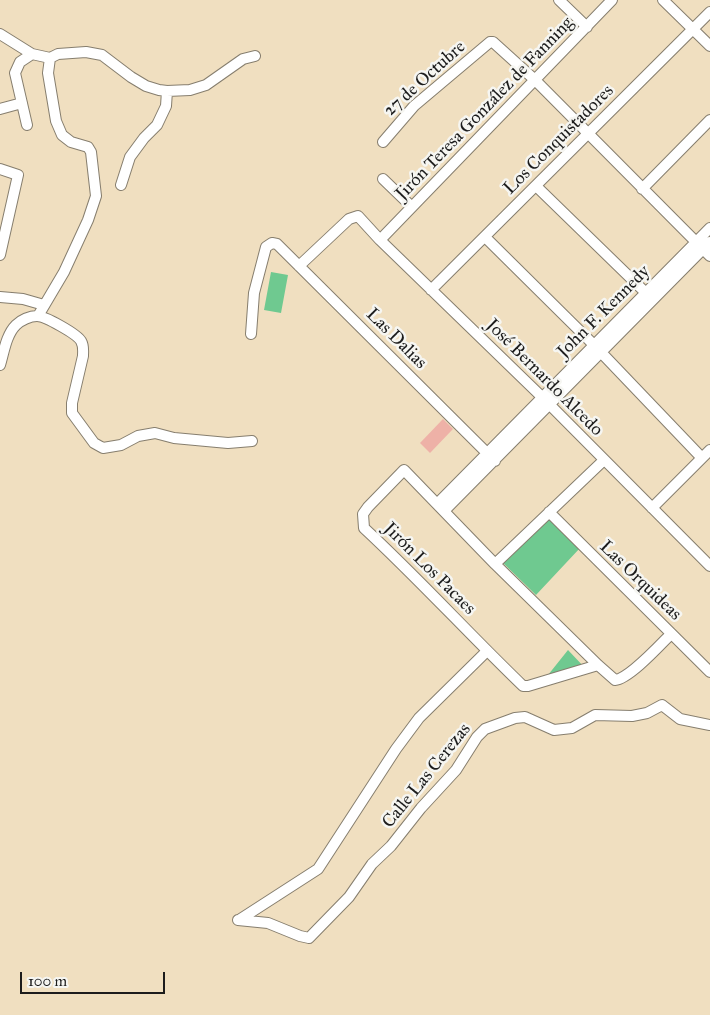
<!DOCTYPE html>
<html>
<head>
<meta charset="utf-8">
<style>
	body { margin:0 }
	#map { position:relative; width:710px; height:1015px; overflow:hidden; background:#f0dfc0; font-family:"IM FELL Great Primer",serif }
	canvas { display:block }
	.scale { position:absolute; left:20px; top:972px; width:145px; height:22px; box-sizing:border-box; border:2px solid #1c1c1c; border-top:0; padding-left:6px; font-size:15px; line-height:18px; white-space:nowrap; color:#1c1c1c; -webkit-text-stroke:4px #f6f6f2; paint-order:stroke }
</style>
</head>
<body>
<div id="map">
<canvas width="710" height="1015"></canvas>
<div class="scale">100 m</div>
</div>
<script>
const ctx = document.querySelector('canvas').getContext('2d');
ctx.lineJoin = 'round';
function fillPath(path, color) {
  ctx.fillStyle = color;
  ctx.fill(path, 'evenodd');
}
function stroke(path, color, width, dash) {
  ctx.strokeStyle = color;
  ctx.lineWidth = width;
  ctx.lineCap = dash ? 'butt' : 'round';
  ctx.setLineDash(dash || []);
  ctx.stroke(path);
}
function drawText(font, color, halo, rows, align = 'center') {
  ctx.font = font + ' "IM FELL Great Primer",serif';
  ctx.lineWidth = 5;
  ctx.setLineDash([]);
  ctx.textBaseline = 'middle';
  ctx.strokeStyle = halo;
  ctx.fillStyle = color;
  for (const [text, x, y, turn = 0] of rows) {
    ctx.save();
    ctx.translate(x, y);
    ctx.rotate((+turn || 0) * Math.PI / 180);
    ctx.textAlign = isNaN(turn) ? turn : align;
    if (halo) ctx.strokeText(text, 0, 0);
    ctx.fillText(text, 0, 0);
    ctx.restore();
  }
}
fillPath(new Path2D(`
	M 271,272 L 288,275 L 281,313 L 264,310 Z
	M 547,516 L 580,548 L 536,595 L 501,561 Z
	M 568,650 L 586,669 L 544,680 Z`), '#6fc990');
fillPath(new Path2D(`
	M 443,419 L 453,429 L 430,453 L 420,443 Z`), '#eeb1a7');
const minor = new Path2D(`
	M 559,0 L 587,27
	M 663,0 L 710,46
	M 0,34 L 32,54 L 50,58
	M 0,109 L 22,103
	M 27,125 L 15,73 L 20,62 L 32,54
	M 383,142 L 414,106 L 490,42 L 493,42 L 535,80 L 710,256
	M 0,169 L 18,175 L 0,255
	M 383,179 L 412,207
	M 121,185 L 130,157 L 144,138 L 157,125 L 166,106 L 167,91
	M 536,186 L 646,293
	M 642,189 L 710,120
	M 485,237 L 594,345 L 702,458
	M 380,240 L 612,0
	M 299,266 L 349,219 L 358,216 L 380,240 L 543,398 L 710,566
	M 431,290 L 710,12
	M 0,297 L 23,299 L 44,305
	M 38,316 L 64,272 L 88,220 L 96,196 L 91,152 L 88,147 L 71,142 L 62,135 L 56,121 L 48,73 L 50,58 L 58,54 L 86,52 L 102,55 L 131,77 L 146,86 L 159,90 L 167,91 L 190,90 L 206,85 L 243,59 L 255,56
	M 251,334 L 254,293 L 266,247 L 272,243 L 277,244 L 495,461
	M 0,365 C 4,352 6,335 16,325 C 21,320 30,316 37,316 C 45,316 77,334 81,341 C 84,346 83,351 83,356 L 72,403 L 72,413 L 94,443 L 103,448 L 121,445 L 138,436 L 155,433 L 174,438 L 228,443 L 252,441
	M 437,504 L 710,228
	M 652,508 L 710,450
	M 444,511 L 710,242
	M 549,512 L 710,672
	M 495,564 L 604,460
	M 598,665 L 528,686 L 523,686 C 469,634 419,579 364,528 L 363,514 L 368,507 L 404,470 L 495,564 L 598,665 L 615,680 C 629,679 660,645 671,634
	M 238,920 L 268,923 L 300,936 L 309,938 L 349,897 L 372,864 L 391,846 L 421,808 L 456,770 L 477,737 L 485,729 L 515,718 L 525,717 L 554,730 L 572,728 L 595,715 L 632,716 L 647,713 L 662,705 L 680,719 L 710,725
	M 239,920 L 318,869 L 396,749 L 419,718 L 487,651`);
stroke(minor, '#867e6e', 12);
stroke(minor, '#fff', 10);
drawText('18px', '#1c1c1c', '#f6f6f2', [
	["27 de Octubre",425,79,-42],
	["Jirón Teresa González de Fanning",485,109,-46],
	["Los Conquistadores",559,140,-45],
	["John F. Kennedy",604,312,-45],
	["Las Dalias",396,339,45],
	["José Bernardo Alcedo",544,378,45],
	["Jirón Los Pacaes",429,569,45],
	["Las Orquideas",640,581,44],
	["Calle Las Cerezas",427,776,-51]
]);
</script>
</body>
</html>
